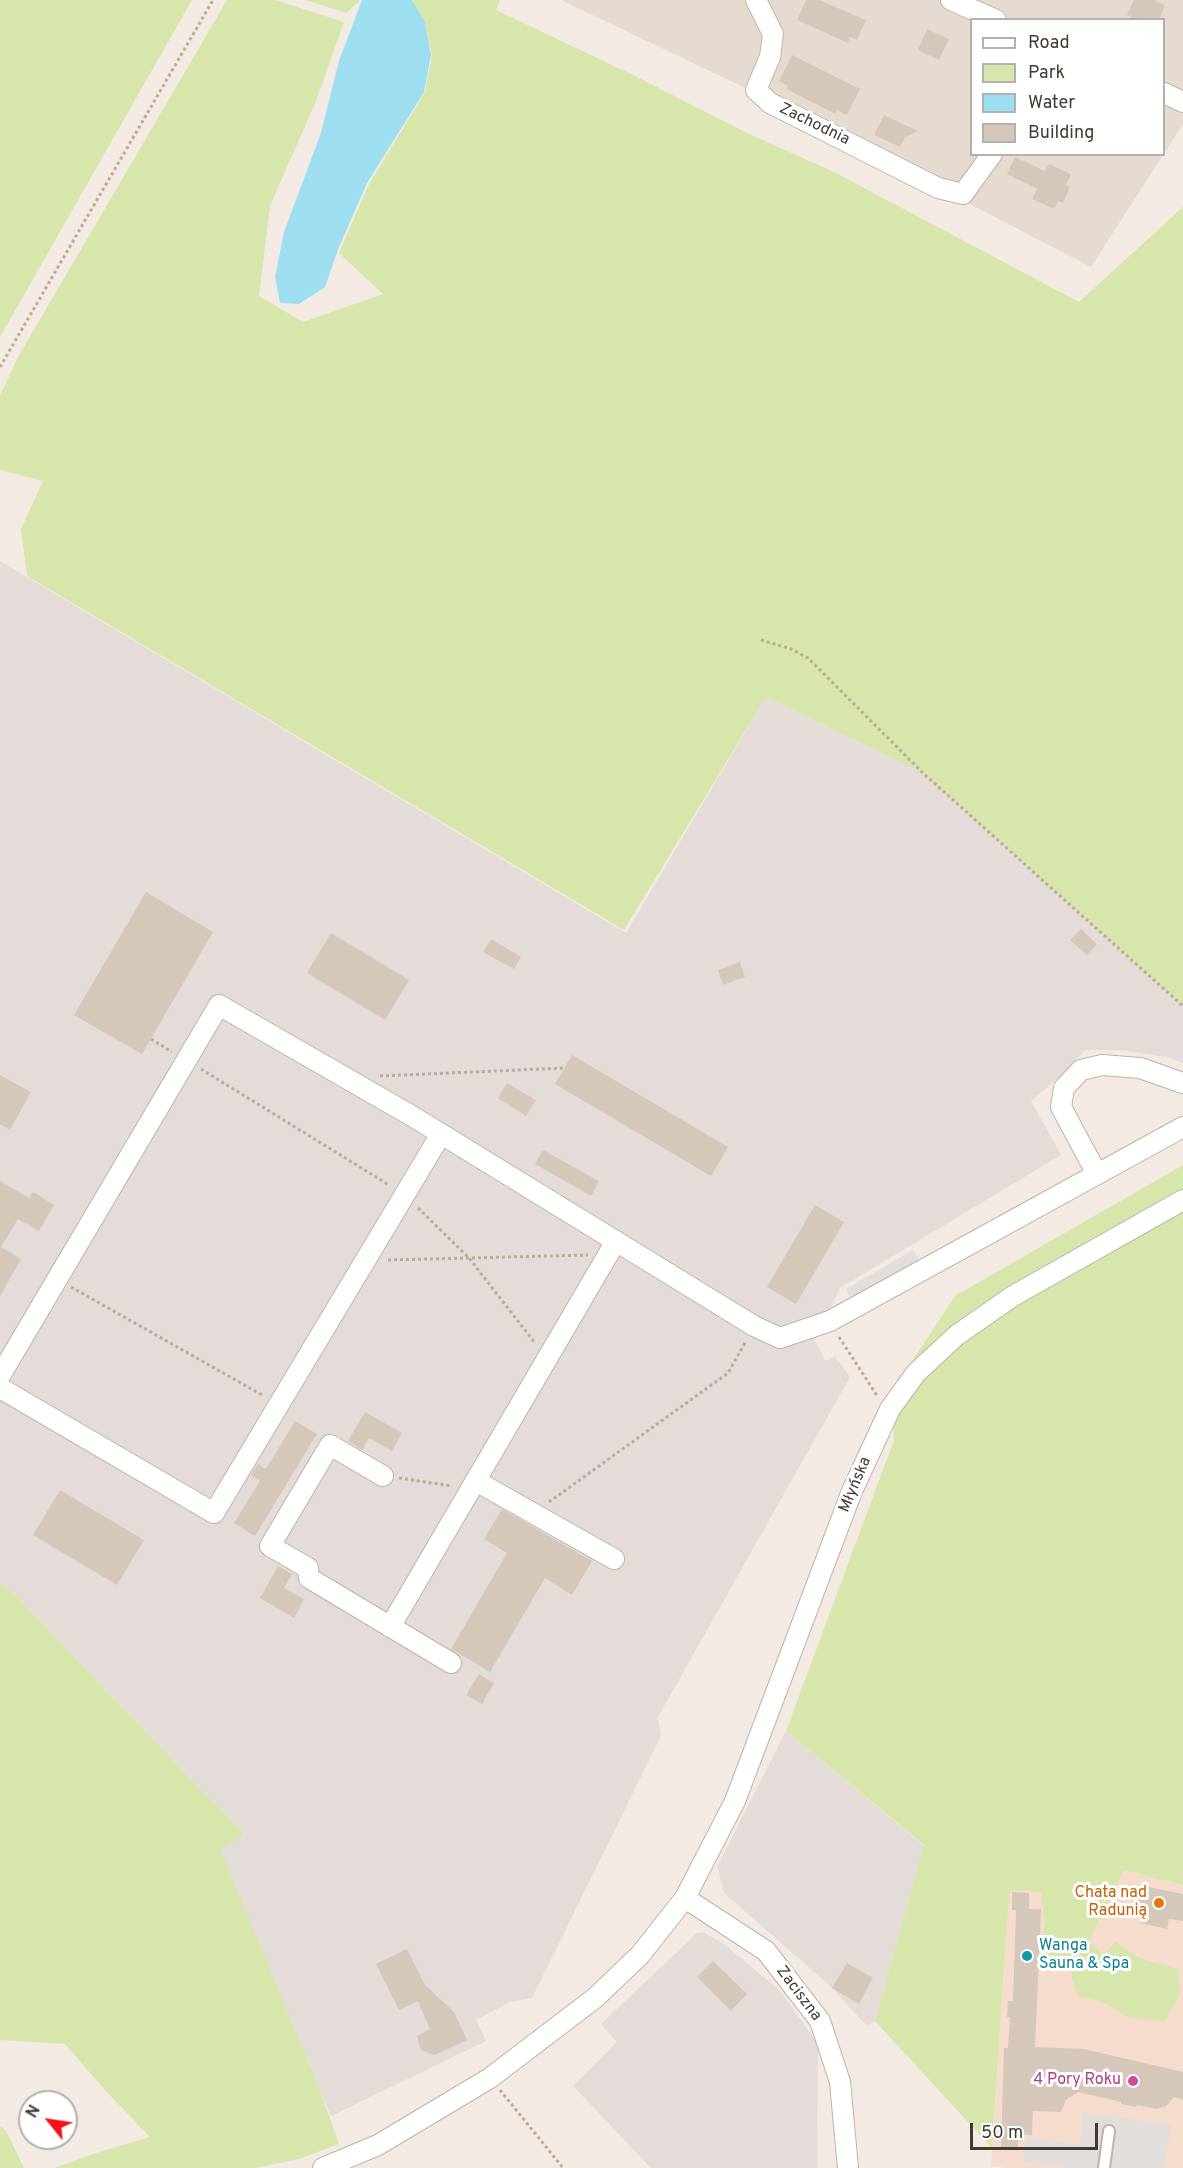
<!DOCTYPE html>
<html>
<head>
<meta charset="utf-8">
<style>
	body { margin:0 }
	#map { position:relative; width:1183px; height:2168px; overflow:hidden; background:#f2eae3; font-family:Overpass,sans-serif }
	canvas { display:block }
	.legend { position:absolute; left:970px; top:18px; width:195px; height:138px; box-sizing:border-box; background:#fff; border:2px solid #b4b0ad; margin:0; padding:8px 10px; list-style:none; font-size:18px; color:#433a33 }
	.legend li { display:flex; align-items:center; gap:12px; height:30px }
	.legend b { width:30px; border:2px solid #b4b0ad }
	.north { position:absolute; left:18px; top:2090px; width:60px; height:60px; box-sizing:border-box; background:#fff; border:2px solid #b4b0ad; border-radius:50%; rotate:300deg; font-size:16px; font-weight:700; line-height:24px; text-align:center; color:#433a33 }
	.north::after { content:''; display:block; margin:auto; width:21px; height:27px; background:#fc0f19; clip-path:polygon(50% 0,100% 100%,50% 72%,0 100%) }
	.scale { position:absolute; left:970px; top:2123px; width:128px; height:27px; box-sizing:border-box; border:3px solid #433a33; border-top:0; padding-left:8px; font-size:18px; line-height:21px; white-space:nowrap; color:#433a33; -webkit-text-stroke:4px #fff; paint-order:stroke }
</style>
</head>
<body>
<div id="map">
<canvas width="1183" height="2168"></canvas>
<ul class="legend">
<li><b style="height:8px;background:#fff"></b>Road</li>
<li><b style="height:16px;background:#d7e7ab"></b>Park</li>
<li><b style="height:16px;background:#9ddef0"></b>Water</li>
<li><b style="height:16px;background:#d6c7bb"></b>Building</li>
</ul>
<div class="north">N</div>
<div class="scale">50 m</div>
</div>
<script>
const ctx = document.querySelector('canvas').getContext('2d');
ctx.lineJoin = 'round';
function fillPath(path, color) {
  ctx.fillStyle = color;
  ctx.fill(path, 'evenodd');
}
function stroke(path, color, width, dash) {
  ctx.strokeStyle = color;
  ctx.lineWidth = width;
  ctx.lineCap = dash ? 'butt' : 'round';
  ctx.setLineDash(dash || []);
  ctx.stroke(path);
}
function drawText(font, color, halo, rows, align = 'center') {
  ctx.font = font + ' Overpass,sans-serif';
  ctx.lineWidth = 6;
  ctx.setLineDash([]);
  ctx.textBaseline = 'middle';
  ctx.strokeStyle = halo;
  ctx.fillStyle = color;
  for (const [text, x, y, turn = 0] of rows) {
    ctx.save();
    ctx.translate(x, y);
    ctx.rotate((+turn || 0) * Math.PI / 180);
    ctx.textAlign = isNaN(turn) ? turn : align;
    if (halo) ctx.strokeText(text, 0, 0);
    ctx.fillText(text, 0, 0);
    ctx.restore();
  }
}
fillPath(new Path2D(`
	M 561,0 L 1183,0 L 1183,124 L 1091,267 L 760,95 ZM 972,20 L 1164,20 L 1164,154 L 972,154 Z`), '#e6dbd1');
fillPath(new Path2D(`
	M 1020,1842 L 1183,1885 L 1183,2168 L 1007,2168 L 991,2166 L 1008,1910 Z`), '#f5dccd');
fillPath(new Path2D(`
	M 0,561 L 626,933 L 766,697 L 924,774 L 1183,1006 L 1183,1063 L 1167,1057 L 1119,1050 L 1085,1050 L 1063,1074 L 1031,1101 L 1061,1155 L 840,1288 L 815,1341 L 826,1361 L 835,1356 L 850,1377 L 658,1717 L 661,1736 L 532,1998 L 510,2002 L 476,2020 L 486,2041 L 331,2116 L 219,1849 L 245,1835 L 9,1589 L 0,1584 Z
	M 786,1731 L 924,1846 L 875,2021 L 867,2026 L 829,1985 L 724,1893 L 717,1867 Z
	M 703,1932 L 724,1944 L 780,1991 L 818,2044 L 817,2168 L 651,2168 L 573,2086 L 617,2042 L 601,2024 L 697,1933 Z`), '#e4dcd8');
fillPath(new Path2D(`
	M 0,0 L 192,0 L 0,337 Z
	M 227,0 L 275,0 L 344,22 L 316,101 L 270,206 L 259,296 L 303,322 L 383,294 L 339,253 L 369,184 L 425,92 L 432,55 L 425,22 L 412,0 L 500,0 L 496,10 L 633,75 L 747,133 L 834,172 L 1079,302 L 1183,207 L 1183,1006 L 924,774 L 766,697 L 624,930 L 27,576 L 21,529 L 43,481 L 0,470 L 0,396 L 18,357 Z
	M 305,0 L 361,0 L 346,13 Z
	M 1183,1165 L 1183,1885 L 1124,1870 L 1088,1942 L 1103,1954 L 1116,1942 C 1135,1959 1153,1963 1178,1969 L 1180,1994 L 1164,2022 L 1126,2016 L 1101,2001 L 1078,1997 L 1070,1970 L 1057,1958 L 1042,1959 L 1045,1922 L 1041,1892 L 1011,1890 L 1008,1910 L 992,2148 L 875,2021 L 924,1845 L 786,1731 L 894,1440 L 892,1392 L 955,1296 Z
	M 0,1584 L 9,1589 L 245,1835 L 220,1849 L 320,2090 L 339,2144 L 299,2159 L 255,2168 L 54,2168 L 96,2153 L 150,2137 L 105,2090 L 65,2044 L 0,2040 Z
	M 0,2126 L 6,2131 L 24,2168 L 0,2168 Z`), '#d7e7ab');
fillPath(new Path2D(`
	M 913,1250 L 920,1260 L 851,1299 L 846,1289 Z
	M 1084,2112 L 1171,2125 L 1164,2168 L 1068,2168 L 1023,2161 L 1026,2137 L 1079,2145 Z`), '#e2dedc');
fillPath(new Path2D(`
	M 362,0 L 412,0 L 425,22 L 431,55 L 424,92 L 367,183 L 339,247 L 325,287 L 299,304 L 280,303 L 275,277 L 284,232 L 321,133 L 339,61 Z`), '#9ddef0');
fillPath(new Path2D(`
	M 806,0 L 819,0 L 866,20 L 857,40 L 850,37 L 848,43 L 797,20 Z
	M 1134,0 L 1154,0 L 1165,5 L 1159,20 L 1137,20 L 1127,15 Z
	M 927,29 L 949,39 L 939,60 L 918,50 Z
	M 792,55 L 860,89 L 847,115 L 837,110 L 836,114 L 802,97 L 787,89 L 788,86 L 779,81 Z
	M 884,115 L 892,119 L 918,131 L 905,137 L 900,147 L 874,135 Z
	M 1015,157 L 1045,171 L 1049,164 L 1071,174 L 1066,185 L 1070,187 L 1063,203 L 1058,201 L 1054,209 L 1032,199 L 1037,189 L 1007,174 Z
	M 146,892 L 213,932 L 142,1054 L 74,1015 Z
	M 1081,929 L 1097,944 L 1087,955 L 1070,940 Z
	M 331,933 L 409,980 L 385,1020 L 307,973 Z
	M 491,939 L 521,957 L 514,969 L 483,952 Z
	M 740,962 L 745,977 L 723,985 L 718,970 Z
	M 572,1055 L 728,1147 L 711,1176 L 555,1084 Z
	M 0,1075 L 31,1092 L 10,1130 L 0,1124 Z
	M 507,1083 L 536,1100 L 526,1116 L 498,1098 Z
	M 543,1150 L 599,1181 L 591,1196 L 535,1164 Z
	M 0,1181 L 29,1198 L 33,1192 L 54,1205 L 39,1231 L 18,1219 L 1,1247 L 21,1259 L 0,1296 Z
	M 815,1205 L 844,1222 L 796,1304 L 767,1287 Z
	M 365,1412 L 402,1433 L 392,1451 L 369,1438 L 362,1450 L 348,1441 Z
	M 295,1421 L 317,1434 L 255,1536 L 234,1523 L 260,1481 L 251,1475 L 258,1464 L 266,1469 Z
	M 60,1490 L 144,1540 L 117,1585 L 33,1535 Z
	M 502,1509 L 592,1561 L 572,1595 L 545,1578 L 490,1672 L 451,1649 L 507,1553 L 484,1539 Z
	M 278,1566 L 292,1574 L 284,1588 L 304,1599 L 294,1618 L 260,1598 Z
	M 479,1674 L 494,1683 L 482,1704 L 466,1695 Z
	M 1138,1885 L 1183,1894 L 1183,1921 L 1169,1919 L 1167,1929 L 1141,1923 L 1143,1913 L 1132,1911 Z
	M 1012,1892 L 1029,1893 L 1029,1909 L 1041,1909 L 1035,2047 L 1084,2049 L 1183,2072 L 1183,2100 L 1174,2097 L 1166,2106 L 1157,2109 L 1137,2105 L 1136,2107 L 1121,2104 L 1121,2102 L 1078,2092 L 1066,2100 L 1061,2112 L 1033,2111 L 1032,2135 L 1018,2134 L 1018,2150 L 1001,2150 L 1004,2048 L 1008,2048 L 1010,2017 L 1007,2017 L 1008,2001 L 1013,2001 L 1016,1910 L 1012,1910 Z
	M 407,1949 L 425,1985 L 454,2012 L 467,2040 L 435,2055 L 421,2050 L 417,2036 L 430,2029 L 418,2001 L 399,2010 L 376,1964 Z
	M 713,1961 L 747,1994 L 731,2011 L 697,1977 Z
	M 847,1963 L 873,1978 L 859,2004 L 832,1988 Z`), '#d6c7bb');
const lane = new Path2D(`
	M 1104,2168 L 1109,2131`);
const street = new Path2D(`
	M 756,0 L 773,34 L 770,57 L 756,90 L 770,103 L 938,188 L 963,194 L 992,154
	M 951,0 L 996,20
	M 1164,93 L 1183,102
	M 1097,1174 L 1061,1107 L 1064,1088 L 1081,1070 L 1102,1065 L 1140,1068 L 1183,1083
	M 0,1376 L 219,1005 L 412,1116 L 754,1326 L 780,1338 L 830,1321 L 1183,1127
	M 0,1388 L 214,1513 L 441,1134
	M 383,1476 L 330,1445 L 270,1546 L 308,1568 L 309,1578 L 451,1663
	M 476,1481 L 614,1559
	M 390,1627 L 616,1241
	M 685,1898 L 766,1951 L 820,2021 L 840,2082 L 848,2168
	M 323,2168 L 378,2145 L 490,2078 L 595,1998 L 640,1955 L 685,1898 L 735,1801 L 852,1491 L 890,1409 L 916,1373 L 957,1335 L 1013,1296 L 1183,1200`);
stroke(lane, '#c0b3a9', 14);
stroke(street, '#c0b3a9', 22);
stroke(new Path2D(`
	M 0,367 L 213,0
	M 761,640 L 791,649 L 808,658 L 924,774 L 1183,1006
	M 151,1039 L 172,1052
	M 201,1069 L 389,1185
	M 380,1076 L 564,1068
	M 418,1208 L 469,1258 L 535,1343
	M 388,1260 L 588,1255
	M 71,1287 L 264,1396
	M 839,1337 L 878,1397
	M 399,1478 L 452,1486
	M 549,1502 L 728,1373 L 746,1341
	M 500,2090 L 563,2168`), '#bfa997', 3, [3, 3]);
stroke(lane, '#fff', 10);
stroke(street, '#fff', 20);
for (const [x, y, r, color] of [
	[1159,1903,6,"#e8710a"],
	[1027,1956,6,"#0f9aa8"],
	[1133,2081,6,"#d1479c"]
]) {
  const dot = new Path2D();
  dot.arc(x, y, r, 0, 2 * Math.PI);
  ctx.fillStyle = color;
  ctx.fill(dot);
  stroke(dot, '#fff', 2);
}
drawText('16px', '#433a33', '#fff', [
	["Zachodnia",814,125,26],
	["Młyńska",856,1485,-67],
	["Zaciszna",798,1994,53]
]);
drawText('16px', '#c56008', '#fff', [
	["Chata nad",1147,1894],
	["Radunią",1147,1912]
], 'right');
drawText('16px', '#0d838f', '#fff', [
	["Wanga",1039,1947],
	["Sauna & Spa",1039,1965]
], 'left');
drawText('16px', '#b23c85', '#fff', [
	["4 Pory Roku",1121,2081]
], 'right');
</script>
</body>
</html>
